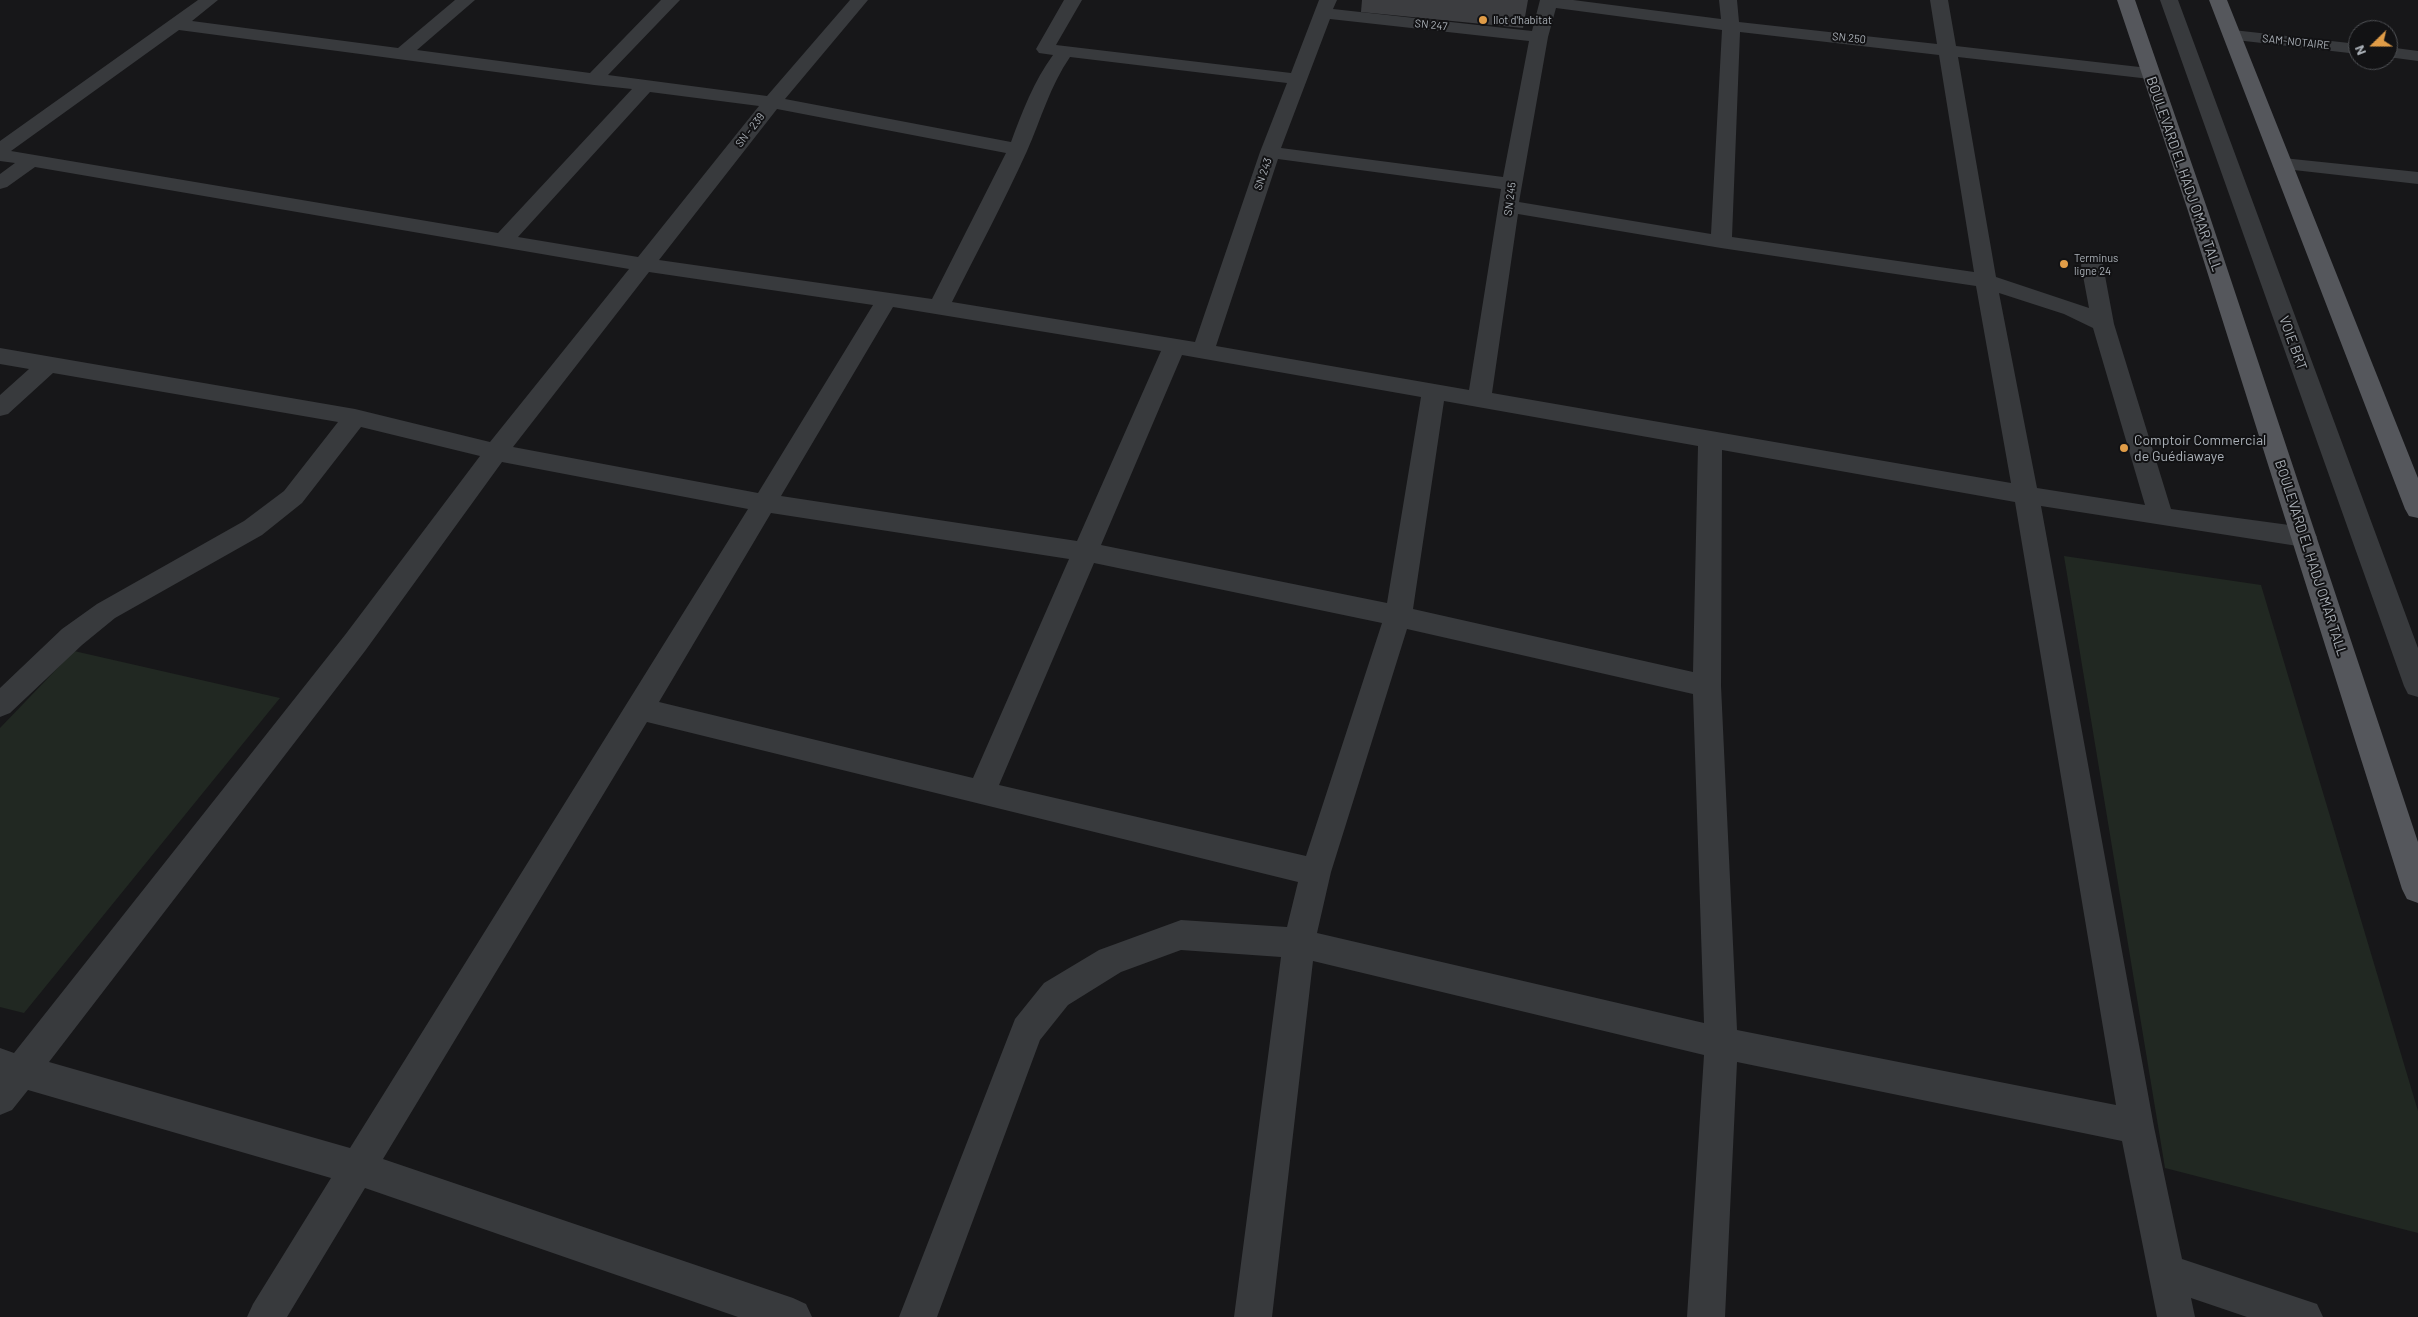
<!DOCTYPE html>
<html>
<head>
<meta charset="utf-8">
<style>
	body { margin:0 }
	#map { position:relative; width:2418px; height:1317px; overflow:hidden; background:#171719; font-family:Barlow,sans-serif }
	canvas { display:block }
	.north { position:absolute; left:2348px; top:20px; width:50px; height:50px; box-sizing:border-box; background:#121214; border:1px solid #4f5155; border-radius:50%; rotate:248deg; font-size:14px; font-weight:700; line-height:20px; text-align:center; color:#aab0b7 }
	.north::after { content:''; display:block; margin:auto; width:18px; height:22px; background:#e09c47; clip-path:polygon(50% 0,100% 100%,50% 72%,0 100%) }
</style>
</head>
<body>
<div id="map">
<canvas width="2418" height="1317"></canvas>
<div class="north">N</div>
</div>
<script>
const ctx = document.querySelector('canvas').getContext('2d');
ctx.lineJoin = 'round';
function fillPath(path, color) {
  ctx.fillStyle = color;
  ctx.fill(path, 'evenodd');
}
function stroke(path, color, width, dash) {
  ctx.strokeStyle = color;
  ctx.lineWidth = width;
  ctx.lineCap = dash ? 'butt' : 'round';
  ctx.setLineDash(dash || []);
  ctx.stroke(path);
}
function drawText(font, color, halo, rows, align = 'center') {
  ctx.font = font + ' Barlow,sans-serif';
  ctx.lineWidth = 4;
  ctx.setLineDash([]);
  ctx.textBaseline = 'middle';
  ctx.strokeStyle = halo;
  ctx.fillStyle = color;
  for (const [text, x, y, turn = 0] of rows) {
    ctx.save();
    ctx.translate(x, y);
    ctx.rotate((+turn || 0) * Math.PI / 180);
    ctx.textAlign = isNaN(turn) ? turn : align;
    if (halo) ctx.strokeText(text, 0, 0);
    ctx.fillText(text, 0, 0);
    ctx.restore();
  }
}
fillPath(new Path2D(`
	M 2064,556 L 2261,585 L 2418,1111 L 2418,1233 L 2165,1168 Z
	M 74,651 L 280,698 L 24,1013 L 0,1007 L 0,728 Z`), '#212822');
fillPath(new Path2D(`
	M 198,0 L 218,0 L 192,21 L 398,48 L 455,0 L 475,0 L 417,50 L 590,73 L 661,0 L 680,0 L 608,75 L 767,96 L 850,0 L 868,0 L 785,99 L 1011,142 C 1022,112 1034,81 1053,55 L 1039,53 L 1036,49 L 1064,0 L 1082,0 L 1056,45 L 1291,73 L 1319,0 L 1337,0 L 1333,9 L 1532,31 L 1540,0 L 1573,0 L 1721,19 L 1719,0 L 1737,0 L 1739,22 L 1937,44 L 1930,0 L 1948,0 L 1956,46 L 2157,69 L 2159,73 L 2157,77 L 2150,79 L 1958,57 L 1996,277 L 2089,308 L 2081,265 L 2084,260 L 2092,258 L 2100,260 L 2103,265 L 2114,324 L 2171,509 L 2304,527 L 2313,530 L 2317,537 L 2313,544 L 2304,547 L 2041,506 L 2154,1127 L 2182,1259 L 2317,1304 L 2323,1317 L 2247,1317 L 2191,1298 L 2195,1317 L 2157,1317 L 2122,1141 L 1737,1062 L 1725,1317 L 1687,1317 L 1704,1055 L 1313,961 L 1272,1317 L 1234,1317 L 1281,957 L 1181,950 L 1121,972 L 1068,1005 L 1040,1040 L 937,1317 L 899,1317 L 1015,1019 L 1044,983 L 1099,950 L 1181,920 L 1287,927 L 1298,882 L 647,722 L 383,1159 L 793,1298 L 806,1304 L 812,1317 L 738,1317 L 365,1188 L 287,1317 L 247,1317 L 253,1304 L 331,1178 L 28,1090 L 12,1110 L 0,1115 L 0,1048 L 14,1053 L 345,635 L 480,456 L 361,427 L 302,503 L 262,535 L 115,618 L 82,645 L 10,713 L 0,717 L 0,688 L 62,629 L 97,604 L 244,521 L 284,491 L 338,422 L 53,373 L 8,414 L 0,416 L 0,395 L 29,369 L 0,364 L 0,348 L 355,409 L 490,442 L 629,269 L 35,167 L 7,187 L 0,189 L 0,174 L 15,163 L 0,161 L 0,141 ZM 1556,8 L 1722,30 L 1711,234 L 1519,202 L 1548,37 ZM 1330,19 L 1529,41 L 1503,177 L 1281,148 ZM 179,30 L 594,85 L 632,89 L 498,233 L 11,151 ZM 1740,32 L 1939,55 L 1974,272 L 1732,237 ZM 1070,57 L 1287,83 L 1260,152 L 1195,342 L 952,302 C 977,252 1004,202 1027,151 C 1041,119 1050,86 1070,57 ZM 650,92 L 759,106 L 638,257 L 518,237 ZM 777,109 L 1006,153 L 932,299 L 659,260 ZM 1278,159 L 1501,189 L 1469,390 L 1216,346 ZM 1518,214 L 1721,248 L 1976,286 L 2011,483 L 1492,393 ZM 649,272 L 873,305 L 758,493 L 513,447 ZM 1999,293 L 2064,314 L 2093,328 L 2145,505 L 2037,488 ZM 893,307 L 1161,351 L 1077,541 L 781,496 ZM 1182,355 L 1421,397 L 1387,603 L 1101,545 ZM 1444,401 L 1698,446 L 1693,672 L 1413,609 ZM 1722,450 L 2015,502 L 2116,1105 L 1737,1030 L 1721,686 ZM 502,462 L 748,509 L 350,1148 L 49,1062 L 365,651 ZM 771,513 L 1069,559 L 973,778 L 659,702 ZM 1094,563 L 1382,623 L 1306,856 L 999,785 ZM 1407,629 L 1693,694 L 1704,1023 L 1317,933 L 1331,872 Z
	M 2160,0 L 2178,0 L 2418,648 L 2418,697 L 2408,694 L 2404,686 Z
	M 2233,30 L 2358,44 L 2358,54 L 2227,39 L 2224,35 L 2227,31 Z
	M 2388,47 L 2418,51 L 2418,61 L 2388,57 Z
	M 2283,158 L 2418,172 L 2418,184 L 2276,168 L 2273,164 L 2276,160 Z`), '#383a3d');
fillPath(new Path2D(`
	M 2117,0 L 2135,0 L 2208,211 L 2418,842 L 2418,903 L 2407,899 L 2402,889 L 2188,211 Z
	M 2209,0 L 2227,0 L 2418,478 L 2418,518 L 2409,516 L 2405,509 Z`), '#55575c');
fillPath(new Path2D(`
	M 1362,0 L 1528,0 L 1523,28 L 1361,12 Z`), '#3c3d40');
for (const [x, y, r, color] of [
	[1483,20,5,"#e09c47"],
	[2064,264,5,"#e09c47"],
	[2124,448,5,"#e09c47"]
]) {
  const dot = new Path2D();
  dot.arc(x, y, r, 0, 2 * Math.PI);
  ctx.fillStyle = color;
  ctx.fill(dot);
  stroke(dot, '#121214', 2);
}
drawText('11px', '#aab0b7', '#121214', [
	["Ilot d'habitat",1493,20],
	["Terminus",2074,258],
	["ligne 24",2074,271]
], 'left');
drawText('11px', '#aab0b7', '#121214', [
	["SN 247",1431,25,6],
	["SN 250",1849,38,6],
	["SAM-NOTAIRE",2296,42,6],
	["SN - 239",750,130,-52],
	["SN 243",1263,174,-71],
	["SN 245",1510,199,-83]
]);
drawText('14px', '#aab0b7', '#121214', [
	["BOULEVARD EL HADJ OMAR TALL",2184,174,71],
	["VOIE BRT",2293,343,70],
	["BOULEVARD EL HADJ OMAR TALL",2311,558,72]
]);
drawText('14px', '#aab0b7', '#121214', [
	["Comptoir Commercial",2134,440],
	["de Guédiawaye",2134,456]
], 'left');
</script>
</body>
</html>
